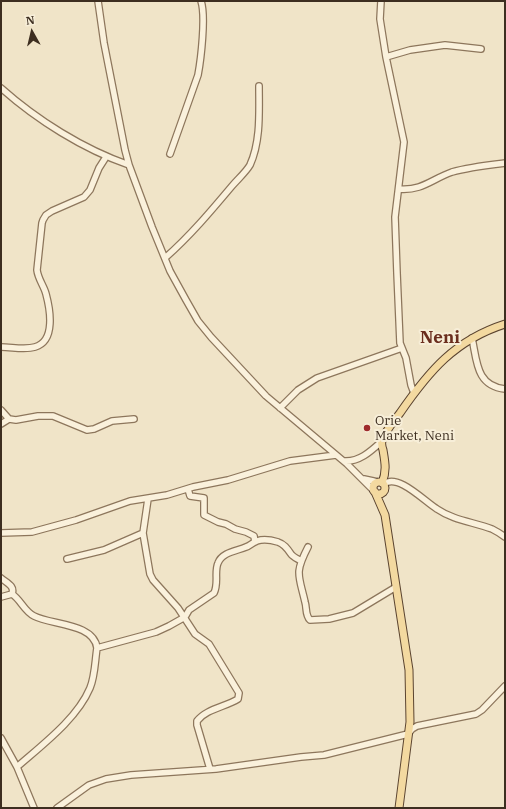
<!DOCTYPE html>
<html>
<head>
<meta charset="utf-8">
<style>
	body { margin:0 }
	#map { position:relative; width:506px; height:809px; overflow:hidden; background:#f0e4c8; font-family:"IBM Plex Serif",serif }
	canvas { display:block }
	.frame { position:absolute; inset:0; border:2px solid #3d2e20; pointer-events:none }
	.north { position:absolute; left:12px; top:12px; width:40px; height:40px; -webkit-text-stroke:3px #f7eed8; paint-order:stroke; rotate:352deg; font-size:11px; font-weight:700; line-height:16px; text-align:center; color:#3d2e20 }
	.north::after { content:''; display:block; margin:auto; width:14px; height:18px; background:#3d2e20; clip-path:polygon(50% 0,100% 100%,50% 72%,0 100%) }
</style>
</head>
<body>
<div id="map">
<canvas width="506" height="809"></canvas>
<div class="frame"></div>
<div class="north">N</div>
</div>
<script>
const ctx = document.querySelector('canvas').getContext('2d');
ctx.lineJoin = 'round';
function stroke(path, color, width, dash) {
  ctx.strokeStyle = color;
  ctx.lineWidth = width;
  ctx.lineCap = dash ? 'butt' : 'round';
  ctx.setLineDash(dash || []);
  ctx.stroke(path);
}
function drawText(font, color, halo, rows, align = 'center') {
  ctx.font = font + ' "IBM Plex Serif",serif';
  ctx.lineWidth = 4;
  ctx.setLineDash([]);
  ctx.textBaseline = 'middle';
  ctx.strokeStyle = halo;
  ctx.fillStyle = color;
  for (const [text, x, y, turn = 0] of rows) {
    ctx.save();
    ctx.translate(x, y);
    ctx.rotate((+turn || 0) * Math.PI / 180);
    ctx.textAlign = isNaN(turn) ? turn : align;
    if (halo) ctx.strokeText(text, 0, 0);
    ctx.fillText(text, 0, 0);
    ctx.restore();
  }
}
const minor = new Path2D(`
	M 98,1 L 104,43 L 125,150 L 129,165 L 152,227 L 170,271 L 186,300 L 198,321 L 211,337 L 266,396 L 347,464 L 374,491
	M 381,1 L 380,19 L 386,57 L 404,142 L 395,217 L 397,273 L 400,343 L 406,358 L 411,385 L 414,393
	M 386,57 L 410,50 L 445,45 L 481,49
	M 1,88 C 37,120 83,149 129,165
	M 170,154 L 198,75 C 201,59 206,16 201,1
	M 399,189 C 422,191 432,179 452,172 C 469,167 488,165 505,163
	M 165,258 C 190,236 211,211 232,186 C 238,179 246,172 250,165 C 261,141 259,111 259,86
	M 472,338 C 477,361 476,386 505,389
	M 1,347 C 12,347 25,350 35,347 C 56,341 50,309 46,294 C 44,286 38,279 37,270 L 42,223 L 43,220 L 46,215 L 52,211 L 84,197 L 90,190 L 99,168 L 106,157
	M 280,408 L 298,390 L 317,378 L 402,348
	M 1,410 L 9,419 L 16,420 L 38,416 L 53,416 L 87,430 L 94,429 L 112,421 L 134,419
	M 1,424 L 9,419
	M 344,461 C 359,462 370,452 381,442
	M 364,479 L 378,482
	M 384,484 C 398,473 425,502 437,509 C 453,520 473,522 492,529 C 496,531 501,534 505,537
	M 188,489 L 190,496 L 204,498 L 204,515 L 218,522 L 226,524 L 235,529 L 246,532 L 254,536 L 255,542
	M 148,499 L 143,533 L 150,574 L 153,580 L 178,608 L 195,634 L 209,644 L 239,693 L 238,699 C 225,707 206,709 197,721 L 197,725 L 210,769
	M 1,533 L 32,532 L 76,520 L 130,501 L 167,495 L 193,487 L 228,480 L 290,461 L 336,455
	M 308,547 C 294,574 299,575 305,602 C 307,608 305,615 310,620 L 329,619 L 353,613 L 396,587
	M 67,559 L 104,550 L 143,533
	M 1,578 C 7,583 15,586 12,594 L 1,597
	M 12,594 C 21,600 24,611 34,616 C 51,625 94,623 97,648 C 95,661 95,676 90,688 C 77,719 42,745 17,767
	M 97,648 L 156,632 L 169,626 L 185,617 L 189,610 L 214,593 C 219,583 214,572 218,563 C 222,552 237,551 246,547 C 250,546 253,542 257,541 C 263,539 271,540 278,542 C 284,544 287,548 291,554 C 293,557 298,559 301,561
	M 1,738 L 17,767 L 34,808
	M 57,808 L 89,785 L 106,779 L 131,775 L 216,769 L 301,757 L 324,755 L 408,734 L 412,729 L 417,726 L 476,714 L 482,710 L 505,686`);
const major = new Path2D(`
	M373 488a6 6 0 1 1 12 0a6 6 0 1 1-12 0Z
	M 382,483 C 387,471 385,462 383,450 C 382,447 381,444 382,441 C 385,431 394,421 400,413 C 429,371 455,340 505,324
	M 375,492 L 385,515 L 409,670 L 410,722 L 399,808`);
stroke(minor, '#8d765c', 8);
stroke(major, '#5b4430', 9);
stroke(minor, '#faf1dc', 5.5);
stroke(major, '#f3d9a0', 7);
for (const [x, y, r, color] of [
	[367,428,4,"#9e2a2b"]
]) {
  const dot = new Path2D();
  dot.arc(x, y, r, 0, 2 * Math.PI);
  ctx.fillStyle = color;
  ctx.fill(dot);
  stroke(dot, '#f7eed8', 1.5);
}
drawText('13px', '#3d2e20', '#f7eed8', [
	["Orie",375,421],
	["Market, Neni",375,436]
], 'left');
drawText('bold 17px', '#6b2e1e', '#f7eed8', [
	["Neni",440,338]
]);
</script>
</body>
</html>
